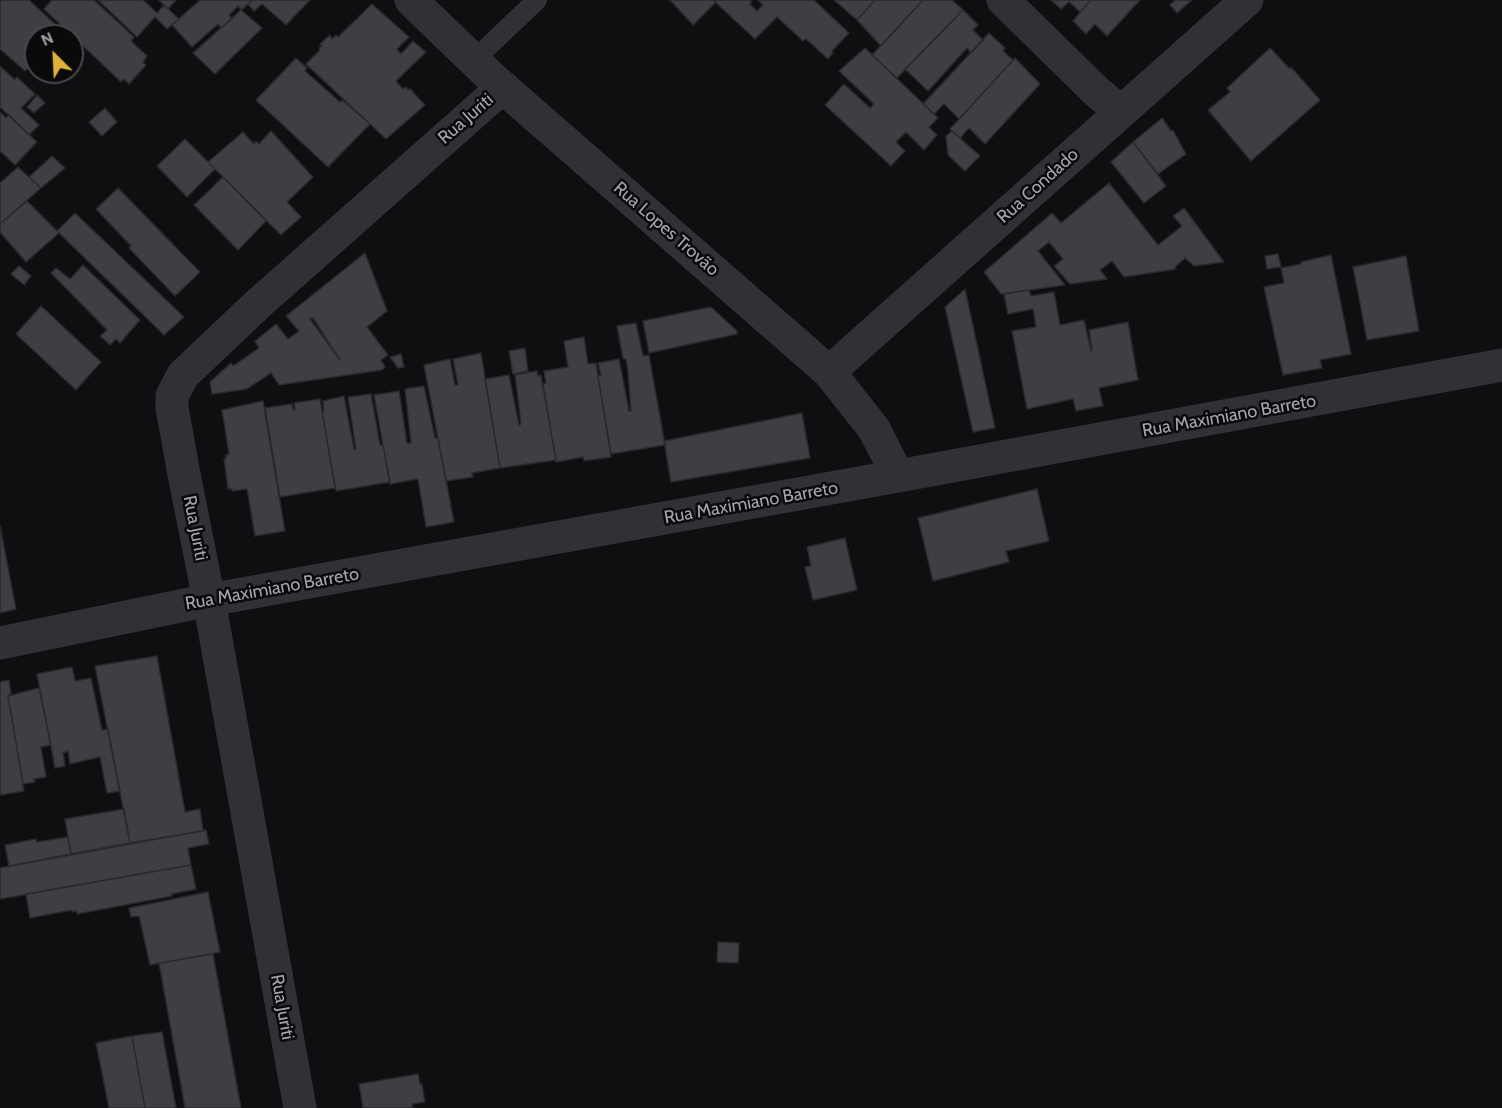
<!DOCTYPE html>
<html>
<head>
<meta charset="utf-8">
<style>
	body { margin:0 }
	#map { position:relative; width:1502px; height:1108px; overflow:hidden; background:#0f0f11; font-family:Cabin,sans-serif }
	canvas { display:block }
	.north { position:absolute; left:24px; top:24px; width:60px; height:60px; box-sizing:border-box; background:#0a0a0b; border:2px solid #47484d; border-radius:50%; rotate:336deg; font-size:16px; font-weight:700; line-height:24px; text-align:center; color:#a2a5b0 }
	.north::after { content:''; display:block; margin:auto; width:21px; height:27px; background:#e1b137; clip-path:polygon(50% 0,100% 100%,50% 72%,0 100%) }
</style>
</head>
<body>
<div id="map">
<canvas width="1502" height="1108"></canvas>
<div class="north">N</div>
</div>
<script>
const ctx = document.querySelector('canvas').getContext('2d');
ctx.lineJoin = 'round';
function fillPath(path, color) {
  ctx.fillStyle = color;
  ctx.fill(path, 'evenodd');
}
function stroke(path, color, width, dash) {
  ctx.strokeStyle = color;
  ctx.lineWidth = width;
  ctx.lineCap = dash ? 'butt' : 'round';
  ctx.setLineDash(dash || []);
  ctx.stroke(path);
}
function drawText(font, color, halo, rows, align = 'center') {
  ctx.font = font + ' Cabin,sans-serif';
  ctx.lineWidth = 5;
  ctx.setLineDash([]);
  ctx.textBaseline = 'middle';
  ctx.strokeStyle = halo;
  ctx.fillStyle = color;
  for (const [text, x, y, turn = 0] of rows) {
    ctx.save();
    ctx.translate(x, y);
    ctx.rotate((+turn || 0) * Math.PI / 180);
    ctx.textAlign = isNaN(turn) ? turn : align;
    if (halo) ctx.strokeText(text, 0, 0);
    ctx.fillText(text, 0, 0);
    ctx.restore();
  }
}
const building = new Path2D(`
	M 2,0 L 29,0 L 56,25 L 48,36 L 36,36 L 36,62 L 25,71 L 0,49 L 0,2 Z
	M 52,0 L 94,0 L 134,37 L 131,41 L 147,56 L 143,62 L 146,65 L 129,84 L 124,79 L 121,82 L 44,9 Z
	M 98,0 L 143,0 L 157,13 L 164,5 L 179,19 L 167,29 L 155,17 L 137,37 Z
	M 159,0 L 176,0 L 168,9 Z
	M 200,0 L 253,0 L 241,10 L 238,6 L 229,15 L 232,19 L 221,28 L 218,24 L 192,47 L 172,25 Z
	M 253,0 L 310,0 L 286,25 L 262,4 L 254,11 L 248,4 Z
	M 670,0 L 713,0 L 716,2 L 693,25 Z
	M 713,0 L 750,0 L 752,2 L 750,4 L 757,11 L 763,5 L 758,0 L 814,0 L 849,33 L 832,51 L 833,53 L 828,59 L 806,39 L 803,41 L 777,17 L 755,39 Z
	M 834,0 L 875,0 L 857,20 Z
	M 875,0 L 923,0 L 881,46 L 857,20 Z
	M 923,0 L 952,0 L 963,10 L 897,78 L 872,55 Z
	M 1051,0 L 1091,0 L 1080,12 L 1069,2 L 1061,9 Z
	M 1091,0 L 1140,0 L 1107,36 L 1095,24 L 1086,34 L 1073,21 Z
	M 1175,0 L 1192,0 L 1177,13 L 1170,5 Z
	M 372,4 L 409,37 L 397,49 L 401,54 L 413,41 L 426,52 L 396,81 L 403,89 L 406,87 L 408,90 L 410,89 L 425,105 L 386,139 L 306,64 L 320,50 L 319,48 L 322,46 L 320,44 L 330,35 L 332,39 L 336,35 L 338,37 Z
	M 241,10 L 262,28 L 215,74 L 193,53 Z
	M 963,10 L 978,25 L 973,30 L 983,40 L 971,53 L 967,48 L 928,91 L 905,69 Z
	M 989,33 L 1005,48 L 1003,51 L 1013,60 L 959,119 L 944,104 L 934,114 L 923,104 Z
	M 865,48 L 938,118 L 929,127 L 937,135 L 924,150 L 906,132 L 896,142 L 905,151 L 891,166 L 825,105 L 844,84 L 870,108 L 874,104 L 839,71 Z
	M 1270,48 L 1290,69 L 1291,67 L 1320,100 L 1251,161 L 1208,110 L 1230,92 L 1227,88 Z
	M 296,58 L 307,68 L 305,71 L 340,102 L 342,100 L 370,124 L 328,167 L 256,100 Z
	M 1015,58 L 1040,84 L 985,144 L 969,128 L 960,138 L 950,129 Z
	M 0,66 L 15,80 L 17,77 L 35,94 L 21,108 L 39,125 L 29,135 L 0,107 Z
	M 37,95 L 45,103 L 34,113 L 27,107 Z
	M 105,108 L 117,122 L 102,136 L 89,122 Z
	M 0,112 L 6,118 L 9,115 L 37,142 L 15,165 L 0,151 Z
	M 1162,118 L 1171,131 L 1173,130 L 1186,154 L 1158,174 L 1133,142 Z
	M 271,131 L 313,177 L 287,202 L 301,217 L 281,235 L 208,162 L 243,132 L 254,144 L 256,141 L 259,144 Z
	M 952,131 L 980,156 L 965,171 L 948,155 L 946,136 Z
	M 185,139 L 215,169 L 187,197 L 157,166 Z
	M 1133,142 L 1166,186 L 1144,203 L 1111,162 Z
	M 52,156 L 65,168 L 41,188 L 29,177 Z
	M 18,167 L 41,188 L 0,224 L 0,183 Z
	M 223,177 L 266,221 L 238,250 L 194,205 Z
	M 1109,183 L 1158,245 L 1182,226 L 1173,216 L 1184,208 L 1224,262 L 1194,266 L 1185,258 L 1175,267 L 1176,269 L 1124,277 L 1112,261 L 1100,270 L 1107,279 L 1070,284 L 1054,266 L 1063,259 L 1049,242 L 1038,251 L 1065,285 L 1001,294 L 984,272 L 1052,213 L 1061,223 Z
	M 118,188 L 200,272 L 175,296 L 129,248 L 131,246 L 96,209 Z
	M 27,201 L 57,231 L 75,213 L 184,317 L 164,335 L 59,233 L 26,262 L 0,232 L 0,224 Z
	M 365,253 L 387,311 L 367,327 L 388,355 L 381,360 L 385,367 L 382,370 L 279,385 L 271,373 L 247,389 L 212,394 L 210,382 L 231,363 L 233,366 L 259,348 L 255,341 L 276,324 L 288,339 L 299,331 L 286,316 ZM 313,318 L 340,360 L 310,319 Z
	M 1278,254 L 1281,267 L 1267,269 L 1265,256 Z
	M 1331,255 L 1351,354 L 1320,360 L 1322,368 L 1283,375 L 1264,287 L 1284,283 L 1281,268 L 1301,264 L 1301,262 Z
	M 1406,256 L 1419,331 L 1367,340 L 1353,267 Z
	M 83,265 L 140,320 L 120,343 L 116,339 L 110,345 L 100,336 L 107,330 L 51,273 L 56,268 L 70,279 Z
	M 19,266 L 31,276 L 24,285 L 11,274 Z
	M 965,289 L 995,428 L 973,432 L 945,307 Z
	M 1029,290 L 1031,296 L 1054,292 L 1060,325 L 1084,320 L 1091,351 L 1092,350 L 1089,330 L 1128,322 L 1138,380 L 1099,388 L 1103,406 L 1076,411 L 1073,399 L 1027,409 L 1012,331 L 1036,327 L 1033,309 L 1008,314 L 1004,294 Z
	M 41,306 L 101,362 L 76,390 L 16,334 Z
	M 711,307 L 737,331 L 737,334 L 649,353 L 643,321 Z
	M 636,323 L 643,356 L 649,355 L 665,445 L 611,454 L 598,376 L 601,375 L 598,363 L 619,359 L 629,411 L 631,411 L 628,372 L 626,359 L 623,359 L 617,326 Z
	M 584,337 L 588,364 L 596,363 L 611,457 L 584,461 L 583,457 L 556,462 L 543,384 L 546,383 L 544,371 L 568,367 L 564,341 Z
	M 525,348 L 528,371 L 513,374 L 509,351 Z
	M 481,353 L 500,468 L 472,473 L 473,477 L 446,481 L 424,365 L 450,359 L 455,385 L 458,385 L 453,359 Z
	M 401,354 L 404,367 L 398,368 L 390,357 Z
	M 537,371 L 538,376 L 541,375 L 556,460 L 500,468 L 485,379 L 509,375 L 519,425 L 521,424 L 515,375 Z
	M 424,386 L 435,438 L 438,438 L 454,522 L 426,527 L 418,479 L 390,484 L 374,395 L 399,391 L 407,443 L 411,443 L 405,389 Z
	M 371,394 L 380,445 L 383,445 L 390,482 L 336,491 L 322,412 L 324,412 L 323,401 L 344,396 L 354,449 L 356,449 L 348,397 Z
	M 320,399 L 335,488 L 280,497 L 265,408 L 292,404 L 293,410 L 295,409 L 294,403 Z
	M 263,401 L 285,531 L 255,536 L 247,489 L 232,491 L 232,489 L 228,489 L 224,459 L 226,458 L 226,455 L 229,454 L 222,410 Z
	M 802,413 L 810,458 L 671,482 L 664,441 Z
	M 1037,489 L 1049,541 L 1006,551 L 1009,562 L 933,581 L 918,518 Z
	M 0,526 L 16,609 L 0,613 Z
	M 845,538 L 857,590 L 813,600 L 805,567 L 811,566 L 807,547 Z
	M 157,656 L 185,812 L 200,809 L 203,831 L 130,843 L 95,666 Z
	M 72,667 L 75,681 L 91,678 L 102,730 L 108,729 L 120,791 L 107,793 L 100,757 L 70,764 L 68,751 L 63,753 L 65,766 L 55,768 L 37,674 Z
	M 9,680 L 11,693 L 8,696 L 24,791 L 0,795 L 0,682 Z
	M 39,688 L 51,745 L 41,747 L 46,777 L 34,779 L 35,782 L 23,784 L 8,696 Z
	M 124,809 L 130,843 L 71,854 L 65,819 Z
	M 206,830 L 209,844 L 188,848 L 191,865 L 0,899 L 0,868 Z
	M 68,837 L 71,854 L 9,866 L 5,845 L 36,839 L 37,842 Z
	M 191,865 L 196,889 L 172,894 L 172,896 L 77,914 L 77,911 L 72,912 L 72,910 L 30,918 L 26,894 Z
	M 208,892 L 220,952 L 150,965 L 139,916 L 131,917 L 129,908 Z
	M 718,942 L 739,943 L 738,963 L 717,962 Z
	M 213,954 L 241,1108 L 185,1108 L 159,963 Z
	M 162,1032 L 176,1108 L 145,1108 L 132,1036 Z
	M 132,1036 L 145,1108 L 109,1108 L 96,1043 Z
	M 418,1074 L 420,1084 L 422,1084 L 425,1102 L 412,1104 L 413,1108 L 363,1108 L 359,1084 Z`);
fillPath(building, '#3f3f43');
stroke(building, '#2a292c', 1.5);
stroke(new Path2D(`
	M 474,60 L 537,0`), '#313135', 20);
stroke(new Path2D(`
	M 411,0 L 492,78 L 829,372 L 874,429 L 898,476
	M 1003,0 L 1097,92 L 1121,112
	M 829,372 L 1247,0
	M 0,643 L 209,600 L 898,476 L 1502,365
	M 300,1108 L 209,600 L 184,474 L 172,408 L 172,396 L 183,375 L 258,304 L 503,87`), '#313135', 33);
drawText('18px', '#a2a5b0', '#0a0a0b', [
	["Rua Juriti",466,119,-41],
	["Rua Condado",1038,186,-42],
	["Rua Lopes Trovão",666,229,41],
	["Rua Maximiano Barreto",1229,416,-10],
	["Rua Maximiano Barreto",751,503,-10],
	["Rua Juriti",195,528,79],
	["Rua Maximiano Barreto",272,589,-10],
	["Rua Juriti",282,1007,80]
]);
</script>
</body>
</html>
